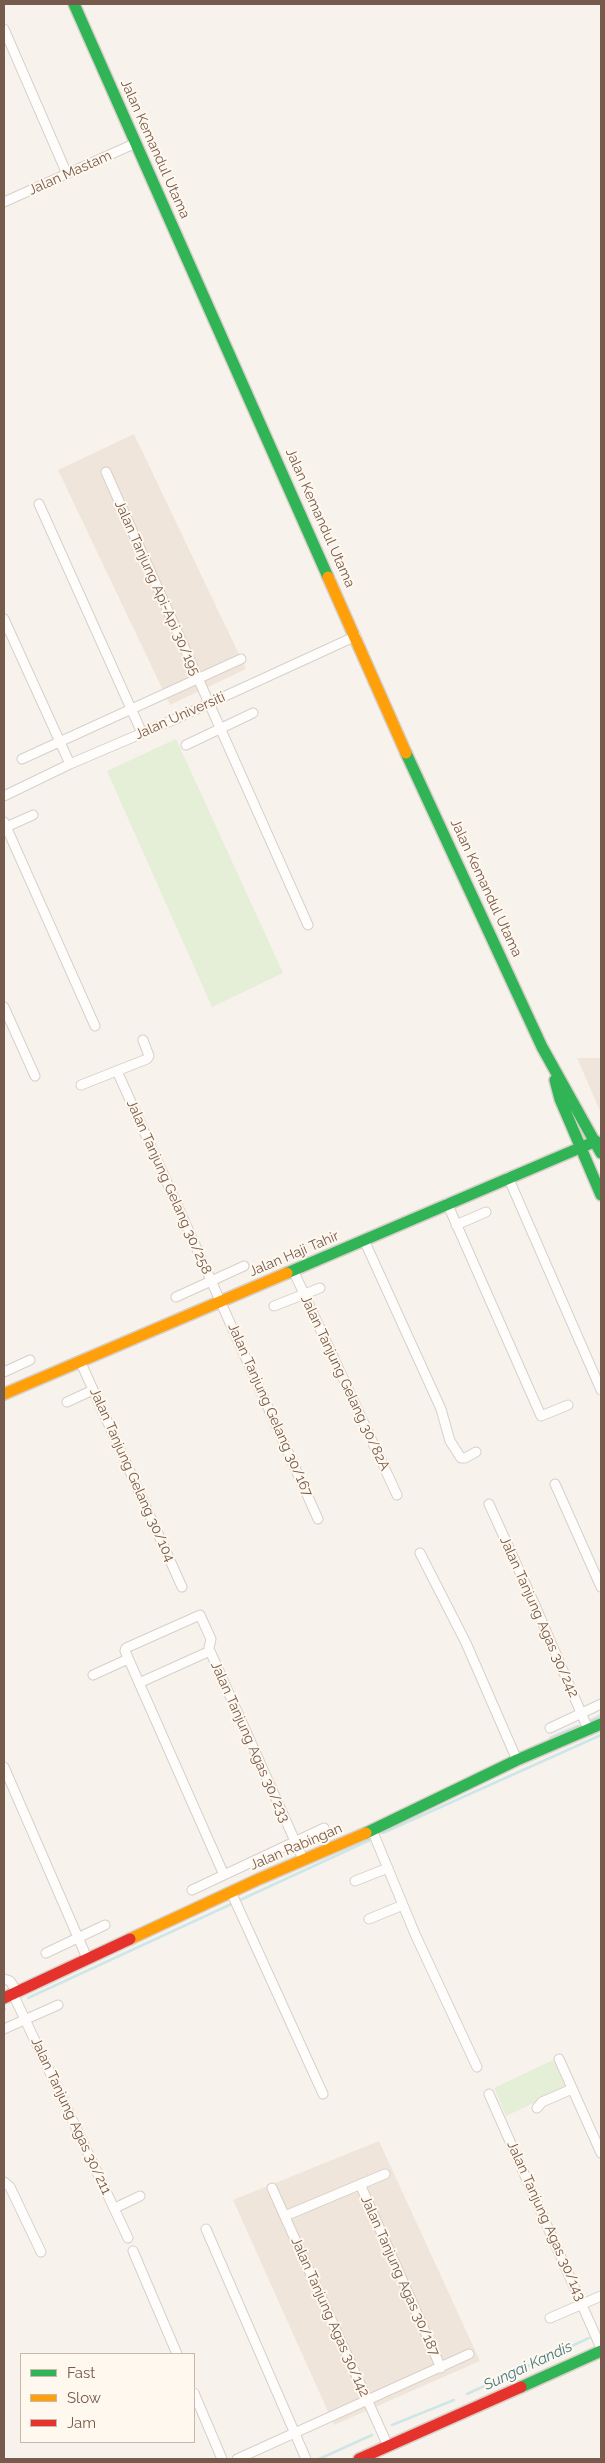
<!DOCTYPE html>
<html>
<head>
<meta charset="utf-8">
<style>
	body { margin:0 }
	#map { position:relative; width:605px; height:2463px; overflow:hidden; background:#f7f3ec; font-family:Raleway,sans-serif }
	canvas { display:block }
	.frame { position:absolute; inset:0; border:5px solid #765a4c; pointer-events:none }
	.legend { position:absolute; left:20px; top:2353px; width:175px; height:90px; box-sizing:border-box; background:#fff8ee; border:1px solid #c8b9ad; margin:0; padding:6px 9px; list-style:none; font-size:15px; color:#765a4c }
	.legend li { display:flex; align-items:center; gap:10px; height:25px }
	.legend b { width:25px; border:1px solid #c8b9ad }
</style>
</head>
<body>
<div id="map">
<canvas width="605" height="2463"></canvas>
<div class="frame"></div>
<ul class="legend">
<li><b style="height:6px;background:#30b455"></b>Fast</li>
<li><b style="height:6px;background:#ff9f0a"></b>Slow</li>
<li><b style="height:6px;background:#e5322d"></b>Jam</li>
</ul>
</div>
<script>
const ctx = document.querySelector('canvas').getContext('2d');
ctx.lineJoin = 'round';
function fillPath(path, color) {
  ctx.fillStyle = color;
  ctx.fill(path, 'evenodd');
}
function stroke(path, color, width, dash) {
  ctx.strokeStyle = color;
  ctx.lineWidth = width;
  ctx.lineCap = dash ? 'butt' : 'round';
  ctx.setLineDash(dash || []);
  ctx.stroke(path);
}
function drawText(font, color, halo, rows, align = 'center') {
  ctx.font = font + ' Raleway,sans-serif';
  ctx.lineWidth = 4;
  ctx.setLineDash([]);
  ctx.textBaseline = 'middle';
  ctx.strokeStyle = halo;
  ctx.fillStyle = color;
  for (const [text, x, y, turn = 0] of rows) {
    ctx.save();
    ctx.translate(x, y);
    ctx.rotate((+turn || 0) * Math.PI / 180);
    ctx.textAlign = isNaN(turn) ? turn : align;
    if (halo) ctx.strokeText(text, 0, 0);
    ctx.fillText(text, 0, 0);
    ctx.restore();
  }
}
fillPath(new Path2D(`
	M 134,434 L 246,669 L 170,705 L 58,470 Z
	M 577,1058 L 601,1058 L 601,1113 Z
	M 379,2141 L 480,2361 L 334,2425 L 233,2200 Z`), '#f0e5da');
fillPath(new Path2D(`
	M 176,739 L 283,973 L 212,1007 L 107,771 Z
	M 553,2060 L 566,2088 L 506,2116 L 494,2088 Z`), '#e5eed7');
stroke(new Path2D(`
	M 591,1720 L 601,1715
	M 550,1738 L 578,1726
	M 383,1833 L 601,1735
	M 28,1998 L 370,1840
	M 4,2010 L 5,2009
	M 467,2394 L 589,2338
	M 392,2425 L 454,2400
	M 319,2459 L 372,2435`), '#cee6e8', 2.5);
const street = new Path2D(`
	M 4,29 L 67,174
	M 4,202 L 136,143
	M 106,472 L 308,925
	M 39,504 L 142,733
	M 4,619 L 70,764
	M 186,745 L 253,713
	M 22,759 L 241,659
	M 4,796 L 70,764 L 173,720 L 356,636
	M 4,822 L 95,1026
	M 4,828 L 33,815
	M 4,1007 L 35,1076
	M 117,1071 L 318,1519
	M 81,1085 L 147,1059 L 149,1056 L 143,1040
	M 508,1177 L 601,1390
	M 447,1203 L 541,1416 L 568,1405
	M 456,1225 L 486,1212
	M 364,1240 L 441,1409 L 450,1441 L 461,1458 L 465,1458 L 476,1452
	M 293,1270 L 397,1495
	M 176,1297 L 244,1266
	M 274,1306 L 320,1288
	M 81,1363 L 182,1587
	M 4,1372 L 30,1360
	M 67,1402 L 93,1390
	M 555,1484 L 601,1587
	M 489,1504 L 534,1603 L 588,1729
	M 420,1553 L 466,1643 L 517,1760
	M 209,1648 L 211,1639 L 200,1615 L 126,1648 L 125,1651 L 224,1875
	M 93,1675 L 128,1659
	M 139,1683 L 210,1651 L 303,1859
	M 550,1728 L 601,1704
	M 4,1767 L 87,1958
	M 372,1830 L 415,1934 L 477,2067
	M 355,1881 L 388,1868
	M 192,1890 L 324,1828
	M 231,1892 L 323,2094
	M 369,1919 L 403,1905
	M 46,1953 L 105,1925
	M 4,1979 L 10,1981 L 17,1992
	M 13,1994 L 128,2238
	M 4,2029 L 58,2005
	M 559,2059 L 601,2153
	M 489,2094 L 601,2348
	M 537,2108 L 542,2102 L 572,2089
	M 4,2182 L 10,2187 L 41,2252
	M 360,2184 L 441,2368
	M 272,2188 L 388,2446
	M 115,2208 L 140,2196
	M 285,2216 L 385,2174
	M 206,2229 L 306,2459
	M 133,2251 L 177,2354
	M 550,2318 L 601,2296
	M 194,2393 L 222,2459
	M 237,2459 L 469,2354`);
const fast = new Path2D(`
	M 74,4 L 328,577
	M 406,753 L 542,1047 L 601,1153
	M 555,1080 L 560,1099 L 601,1195
	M 287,1273 L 596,1141
	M 366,1833 L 517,1760 L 601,1724
	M 521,2387 L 601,2351`);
const slow = new Path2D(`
	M 328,577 L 406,753
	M 4,1394 L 287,1273
	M 130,1939 L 259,1879 L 366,1833`);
const jam = new Path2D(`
	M 4,1998 L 130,1939
	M 359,2459 L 521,2387`);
stroke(street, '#d7d0ca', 11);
stroke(fast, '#d7cfc8', 14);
stroke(slow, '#d7cfc8', 14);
stroke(jam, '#d7cfc8', 14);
stroke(street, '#fefdfc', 9);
stroke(fast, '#30b455', 11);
stroke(slow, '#ff9f0a', 11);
stroke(jam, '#e5322d', 11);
drawText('14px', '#765a4c', '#fff8ee', [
	["Jalan Kemandul Utama",155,149,66],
	["Jalan Mastam",70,173,-24],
	["Jalan Kemandul Utama",320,518,66],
	["Jalan Tanjung Api-Api 30/195",157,588,66],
	["Jalan Universiti",180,716,-24],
	["Jalan Kemandul Utama",486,888,65],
	["Jalan Tanjung Gelang 30/258",169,1187,66],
	["Jalan Haji Tahir",294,1254,-23],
	["Jalan Tanjung Gelang 30/82A",345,1383,65],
	["Jalan Tanjung Gelang 30/167",270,1410,66],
	["Jalan Tanjung Gelang 30/104",132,1475,66],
	["Jalan Tanjung Agas 30/242",539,1617,66],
	["Jalan Tanjung Agas 30/233",250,1742,66],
	["Jalan Rabingan",296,1847,-23],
	["Jalan Tanjung Agas 30/211",71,2116,65],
	["Jalan Tanjung Agas 30/143",546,2221,66],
	["Jalan Tanjung Agas 30/187",400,2276,66],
	["Jalan Tanjung Agas 30/142",330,2317,66]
]);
drawText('italic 15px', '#437982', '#fff8ee', [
	["Sungai Kandis",528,2366,-25]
]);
</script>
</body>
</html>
